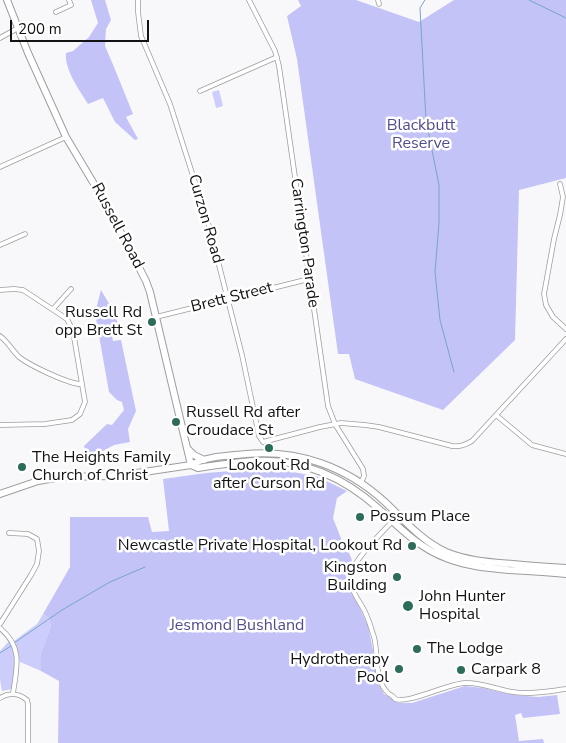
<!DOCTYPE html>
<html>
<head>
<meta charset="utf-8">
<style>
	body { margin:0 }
	#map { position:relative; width:566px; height:743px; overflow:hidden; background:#f8f8fa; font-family:"Nunito Sans",sans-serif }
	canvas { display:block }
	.scale { position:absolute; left:10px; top:20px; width:139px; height:22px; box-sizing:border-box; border:2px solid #131313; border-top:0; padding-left:6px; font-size:15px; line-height:18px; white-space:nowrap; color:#131313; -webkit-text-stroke:4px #fff; paint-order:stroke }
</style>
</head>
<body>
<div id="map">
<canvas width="566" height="743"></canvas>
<div class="scale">200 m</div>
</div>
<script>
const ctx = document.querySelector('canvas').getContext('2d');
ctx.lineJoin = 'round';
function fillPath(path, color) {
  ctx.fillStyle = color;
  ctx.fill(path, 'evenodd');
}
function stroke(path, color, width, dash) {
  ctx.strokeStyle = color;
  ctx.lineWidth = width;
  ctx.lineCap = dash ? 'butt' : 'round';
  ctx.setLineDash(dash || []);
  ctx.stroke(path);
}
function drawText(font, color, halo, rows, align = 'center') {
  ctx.font = font + ' "Nunito Sans",sans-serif';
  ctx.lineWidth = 5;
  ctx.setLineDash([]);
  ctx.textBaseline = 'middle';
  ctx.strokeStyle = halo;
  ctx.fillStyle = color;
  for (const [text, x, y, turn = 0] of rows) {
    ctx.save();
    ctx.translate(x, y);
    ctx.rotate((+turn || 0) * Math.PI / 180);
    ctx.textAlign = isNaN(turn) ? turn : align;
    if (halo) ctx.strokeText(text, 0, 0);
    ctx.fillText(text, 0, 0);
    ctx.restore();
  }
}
fillPath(new Path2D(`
	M 219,90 L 223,106 L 216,108 L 212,92 Z
	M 43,614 L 49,618 L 51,626 L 41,653 L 41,671 L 20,662 L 17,648 L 14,641 L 37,624 Z
	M 9,641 L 15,653 L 15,662 L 12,689 L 2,691 L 0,680 L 0,651 Z`), '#cdcdfc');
fillPath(new Path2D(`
	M 91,0 L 105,0 L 111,20 L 106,29 L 105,46 L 114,67 L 133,114 L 126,117 L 138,139 L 135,140 L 115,122 L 103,98 L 88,104 C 80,91 64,69 66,53 L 73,51 L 89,37 L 98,23 Z
	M 298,0 L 356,0 L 419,22 L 454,0 L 566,0 L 566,178 L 519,190 L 515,340 L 443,410 L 355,379 L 349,354 L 338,354 L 297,59 L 287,16 L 301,6 Z
	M 101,290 L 114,312 L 118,324 L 110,326 L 113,341 L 121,340 L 136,411 L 128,429 L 130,442 L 114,445 L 99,453 L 87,454 L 84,446 L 107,424 L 112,425 L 124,410 L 122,402 L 117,400 L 109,392 L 95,313 Z
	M 269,468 L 316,476 L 347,491 L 337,498 L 333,518 L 342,541 L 350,545 L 349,553 L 352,560 L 346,576 L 349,590 L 358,604 L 368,626 L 374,655 L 378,683 L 384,694 L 399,703 L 412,703 L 465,686 L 483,688 L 515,695 L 538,697 L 557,695 L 560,714 L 523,718 L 521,713 L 515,715 L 519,741 L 543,739 L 544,743 L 58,743 L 59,681 L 41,671 L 41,653 L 51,626 L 49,618 L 43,614 L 70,567 L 70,517 L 148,517 L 152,532 L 169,531 L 163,479 L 206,473 Z`), '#c3c3f8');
stroke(new Path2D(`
	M 425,0 L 420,8 L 426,120 L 439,185 L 439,223 L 435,272 L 440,320 L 454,372
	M 529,0 L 566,18
	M 14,643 L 62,610 L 110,582 L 145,567
	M 0,653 L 11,646`), '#78a5ca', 1);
const minor = new Path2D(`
	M 138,0 L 138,12 L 141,36 L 170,104 L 209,226 L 242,355 L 259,436 L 263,442 L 320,427 L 341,423 L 365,425 L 379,427 L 452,446 C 460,447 465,445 472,441 L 566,339
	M 249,0 L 275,51 L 279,66 L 328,406 L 335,424 L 363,469 L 364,476 L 361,483
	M 378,0 L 379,4
	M 56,12 L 71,5 L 69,0
	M 0,38 L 18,28
	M 200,91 L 277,57
	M 0,167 L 66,137
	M 560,184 L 563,197 L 560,215 L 554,239 L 544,294 L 546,305 L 553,317 L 566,329
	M 0,245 L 25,234
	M 0,290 L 14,289 L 23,290 L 67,319 L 73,331 L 85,402 L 80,414 L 72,420 L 45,424 L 0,425
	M 53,309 L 71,289
	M 156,317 L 309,279
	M 0,336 C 8,342 12,350 19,357 C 29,365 70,385 82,384
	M 496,415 L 532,445 L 566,454
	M 398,515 C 387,528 354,558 351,574 C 347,587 360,601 365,612 C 369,620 371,628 374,637 C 379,655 373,680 389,694 C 390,694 395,698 395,699 C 410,704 446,684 465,683 C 482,682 497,690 513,692 C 531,695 549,691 566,689
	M 0,624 L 31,575 L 37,564 L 39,551 L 37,539 L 28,534 L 9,533
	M 0,628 C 23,647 17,667 13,693
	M 0,698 C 10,692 18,693 27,700 L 28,704 L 28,743`);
const primary = new Path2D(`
	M 7,0 L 28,53 L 66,137 L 106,204 L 146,281 L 150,292 L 191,465
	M 188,449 L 194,455 L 204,460`);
const trunk = new Path2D(`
	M 191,465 L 198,468 C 217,465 236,462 255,461 C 302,458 345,478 379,509 C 400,528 419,548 446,558 C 466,566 487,568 509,570 C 528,571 547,572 566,574
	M 0,494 L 38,481 L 61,477 L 113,476 L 144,472 L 191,465 C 206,456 229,456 246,454 C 298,449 347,467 385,502 C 404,520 422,541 446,552 C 468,561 490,562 513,564 C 531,566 548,567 566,568`);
stroke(minor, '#9d9d9f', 5.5);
stroke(primary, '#9d9d9f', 8);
stroke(trunk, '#9d9d9f', 8);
stroke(minor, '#fff', 4);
stroke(primary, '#fff', 6);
stroke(trunk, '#fff', 6);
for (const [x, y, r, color] of [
	[152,322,5,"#2d6c59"],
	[176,422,5,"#2d6c59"],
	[269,448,5,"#2d6c59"],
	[22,467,5,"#2d6c59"],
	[360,517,5,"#2d6c59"],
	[412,546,5,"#2d6c59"],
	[397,577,5,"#2d6c59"],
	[408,606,6,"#2d6c59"],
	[417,649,5,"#2d6c59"],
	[399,669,5,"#2d6c59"],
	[461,670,5,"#2d6c59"]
]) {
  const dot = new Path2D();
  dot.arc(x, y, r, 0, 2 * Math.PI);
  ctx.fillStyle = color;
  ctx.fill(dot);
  stroke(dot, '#fff', 2);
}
drawText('16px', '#504c8d', '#fff', [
	["Blackbutt",421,126],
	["Reserve",421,144],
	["Jesmond Bushland",237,626]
]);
drawText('16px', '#131313', '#fff', [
	["Curzon Road",205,219,74],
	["Russell Road",117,226,62],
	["Carrington Parade",304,243,82],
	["Brett Street",232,298,-14]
]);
drawText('16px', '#131313', '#fff', [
	["Russell Rd",142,313,"right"],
	["opp Brett St",142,331,"right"],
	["Russell Rd after",186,413],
	["Croudace St",186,431],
	["The Heights Family",32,458],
	["Church of Christ",32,476],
	["Lookout Rd",269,466,"center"],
	["after Curson Rd",269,484,"center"],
	["Possum Place",370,517],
	["Newcastle Private Hospital, Lookout Rd",402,546,"right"],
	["Kingston",387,568,"right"],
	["Building",387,586,"right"],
	["John Hunter",419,597],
	["Hospital",419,615],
	["The Lodge",427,649],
	["Hydrotherapy",389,660,"right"],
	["Pool",389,678,"right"],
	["Carpark 8",471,670]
], 'left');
</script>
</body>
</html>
